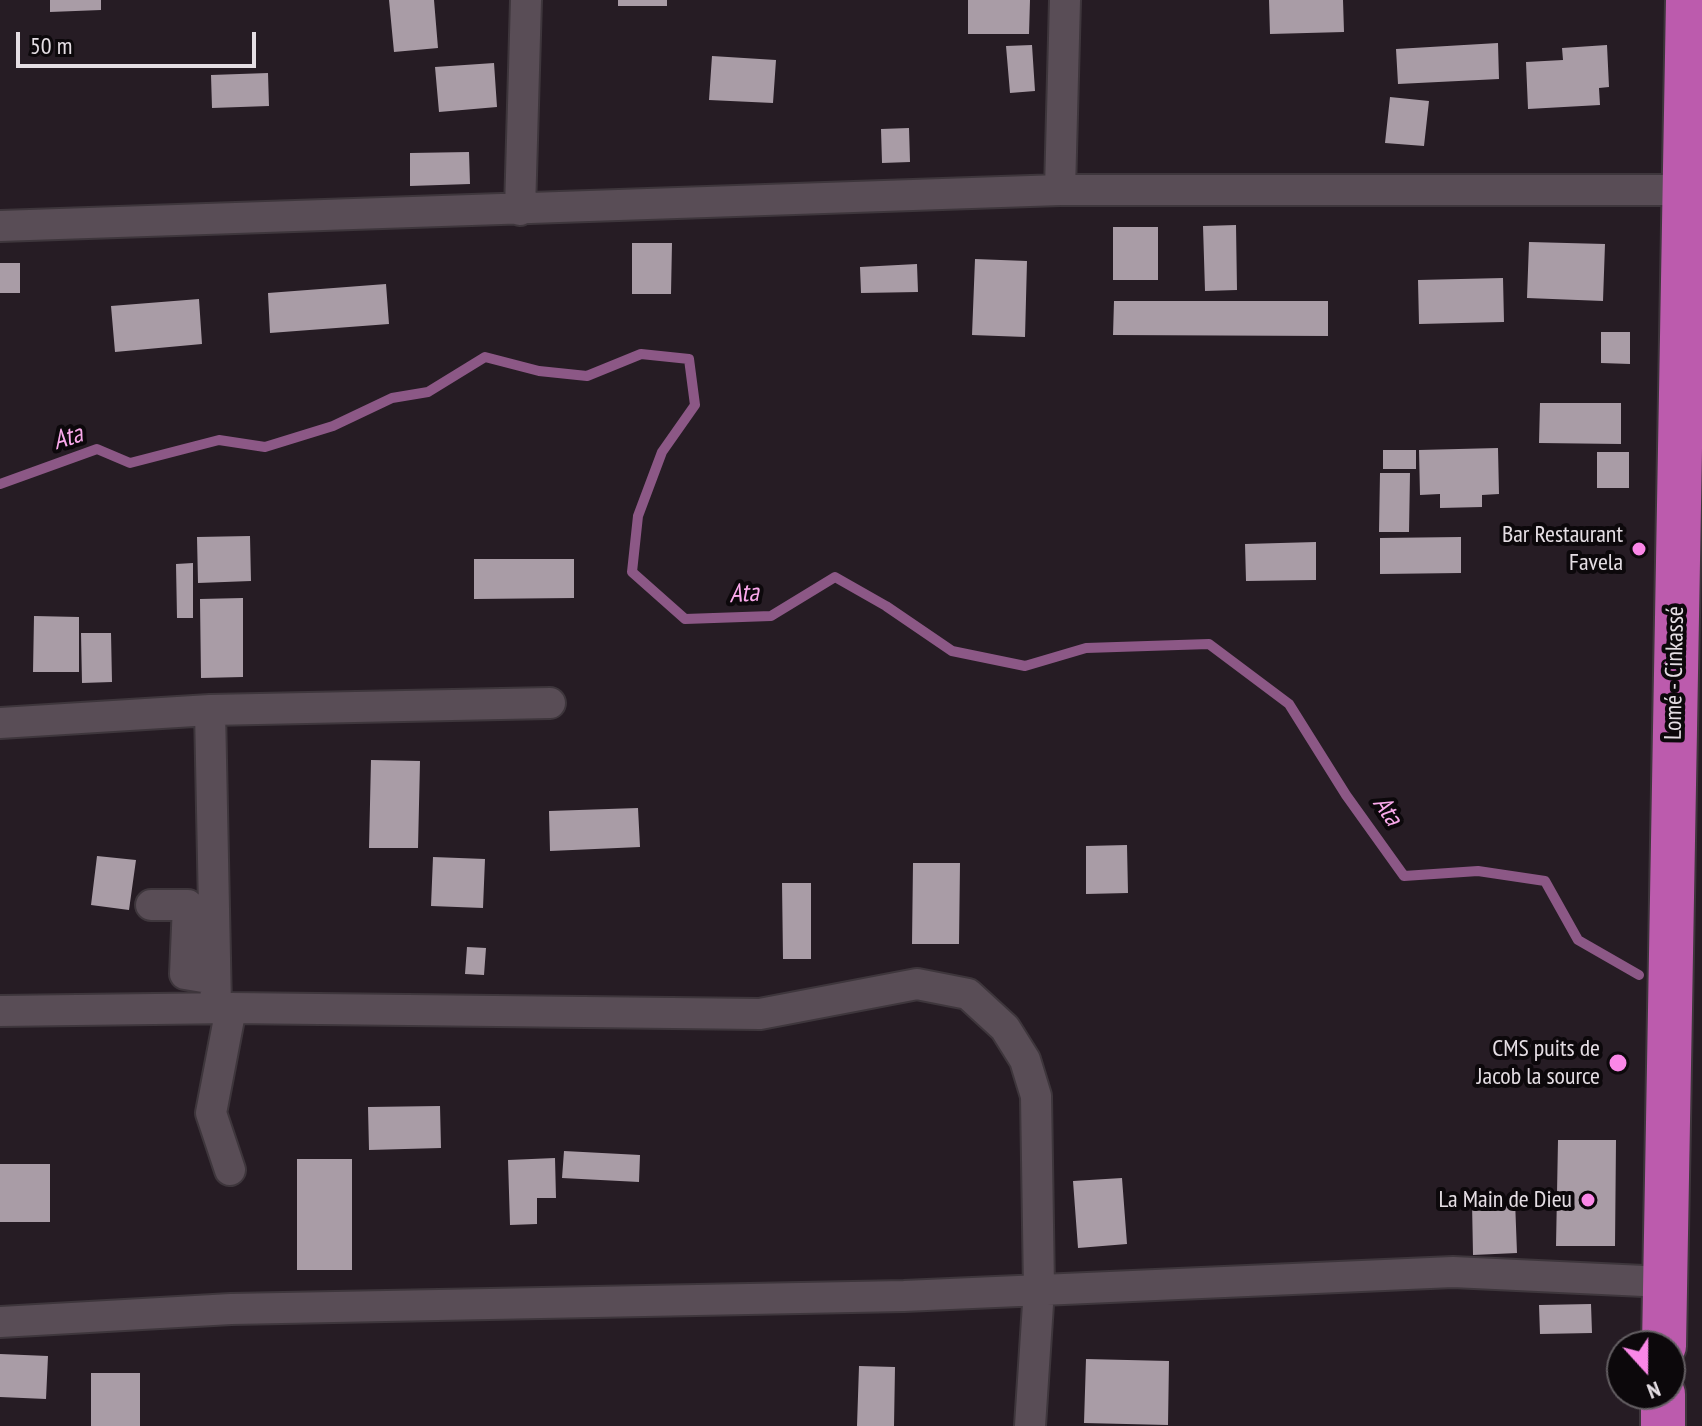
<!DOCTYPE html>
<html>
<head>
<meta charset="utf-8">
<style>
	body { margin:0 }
	#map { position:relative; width:1702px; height:1426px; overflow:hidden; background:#261c24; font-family:"PT Sans Narrow",sans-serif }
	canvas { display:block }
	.north { position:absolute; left:1606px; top:1330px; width:80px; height:80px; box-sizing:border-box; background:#0c080b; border:2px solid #635e62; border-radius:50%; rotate:159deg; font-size:22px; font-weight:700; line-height:32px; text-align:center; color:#e5dee4 }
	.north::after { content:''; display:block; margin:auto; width:28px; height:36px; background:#fa87e7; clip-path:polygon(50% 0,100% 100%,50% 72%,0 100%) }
	.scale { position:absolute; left:16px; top:32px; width:240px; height:36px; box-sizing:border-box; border:4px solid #e5dee4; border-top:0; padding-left:10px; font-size:24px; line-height:28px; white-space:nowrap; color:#e5dee4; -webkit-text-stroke:6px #0c080b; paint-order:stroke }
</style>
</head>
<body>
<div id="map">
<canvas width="1702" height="1426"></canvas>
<div class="north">N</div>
<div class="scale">50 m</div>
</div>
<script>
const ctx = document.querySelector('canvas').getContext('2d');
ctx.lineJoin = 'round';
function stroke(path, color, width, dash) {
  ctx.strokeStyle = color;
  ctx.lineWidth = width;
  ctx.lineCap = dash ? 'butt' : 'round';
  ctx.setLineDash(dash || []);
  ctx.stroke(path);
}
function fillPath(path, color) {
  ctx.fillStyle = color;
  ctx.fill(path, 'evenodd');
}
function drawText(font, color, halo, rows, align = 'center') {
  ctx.font = font + ' "PT Sans Narrow",sans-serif';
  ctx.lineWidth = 8;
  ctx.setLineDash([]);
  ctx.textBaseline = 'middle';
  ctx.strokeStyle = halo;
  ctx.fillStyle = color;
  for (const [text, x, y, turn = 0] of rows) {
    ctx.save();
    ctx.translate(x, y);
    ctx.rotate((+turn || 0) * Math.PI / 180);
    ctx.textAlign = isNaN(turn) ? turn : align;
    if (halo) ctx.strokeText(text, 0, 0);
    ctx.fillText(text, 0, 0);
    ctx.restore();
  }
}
stroke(new Path2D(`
	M 0,484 L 97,449 L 130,463 L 219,440 L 265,447 L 333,426 L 392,398 L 428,392 L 485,357 L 539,371 L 587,376 L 641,354 L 689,359 L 695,405 L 662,452 L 638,516 L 632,572 L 685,619 L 771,616 L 835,577 L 886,606 L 952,651 L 1025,666 L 1086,648 L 1209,644 L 1289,704 L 1346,795 L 1404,876 L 1478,871 L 1545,881 L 1578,940 L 1639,975`), '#8c5886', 10);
fillPath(new Path2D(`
	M 50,0 L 101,0 L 101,10 L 50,12 Z
	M 389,0 L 434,0 L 438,48 L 394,52 Z
	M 618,0 L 667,0 L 667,6 L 618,6 Z
	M 968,0 L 1030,0 L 1029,34 L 968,34 Z
	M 1269,0 L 1343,0 L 1344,32 L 1270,34 Z
	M 1498,43 L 1499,79 L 1398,84 L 1396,49 Z
	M 1032,45 L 1035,91 L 1010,93 L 1006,46 Z
	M 1607,45 L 1609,87 L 1599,88 L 1600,105 L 1528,109 L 1526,62 L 1563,60 L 1562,48 Z
	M 712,56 L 776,60 L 773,103 L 709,100 Z
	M 494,63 L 497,107 L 439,112 L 435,67 Z
	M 268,73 L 269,106 L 212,108 L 211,75 Z
	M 1390,97 L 1429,101 L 1424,146 L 1385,143 Z
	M 909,128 L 910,162 L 882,163 L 881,129 Z
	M 469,152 L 470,184 L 410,186 L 410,153 Z
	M 1236,225 L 1237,290 L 1205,291 L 1203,226 Z
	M 1113,227 L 1158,227 L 1158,280 L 1113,280 Z
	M 1529,242 L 1605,244 L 1603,301 L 1527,298 Z
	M 632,243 L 672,243 L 671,294 L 632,294 Z
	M 975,259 L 1027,261 L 1025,337 L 972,335 Z
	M 0,263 L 20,263 L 20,293 L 0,293 Z
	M 917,264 L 918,292 L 861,293 L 860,267 Z
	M 1503,278 L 1504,322 L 1419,324 L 1418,280 Z
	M 386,284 L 389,324 L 270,333 L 268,293 Z
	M 199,299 L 202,344 L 115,352 L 111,306 Z
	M 1114,301 L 1328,301 L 1328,336 L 1113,335 Z
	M 1601,332 L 1630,332 L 1630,364 L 1601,363 Z
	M 1540,403 L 1621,403 L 1621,444 L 1539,443 Z
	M 1498,448 L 1499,494 L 1482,495 L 1482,507 L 1440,508 L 1440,494 L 1420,495 L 1419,450 Z
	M 1383,450 L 1416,450 L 1416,469 L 1383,469 Z
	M 1597,452 L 1629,452 L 1629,488 L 1597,488 Z
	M 1380,473 L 1410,473 L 1409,532 L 1379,532 Z
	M 250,536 L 251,581 L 198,583 L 197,537 Z
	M 1461,537 L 1461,573 L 1380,574 L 1380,538 Z
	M 1316,542 L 1316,580 L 1246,581 L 1245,544 Z
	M 474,559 L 574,559 L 574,598 L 474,599 Z
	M 193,563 L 193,618 L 177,618 L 176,564 Z
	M 243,598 L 243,677 L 201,678 L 200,599 Z
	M 34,616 L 79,617 L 79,672 L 33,672 Z
	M 81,633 L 111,633 L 112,682 L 82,683 Z
	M 371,760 L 420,761 L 418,848 L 369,848 Z
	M 638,808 L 640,847 L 550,851 L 549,811 Z
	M 1127,845 L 1128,893 L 1086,894 L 1086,846 Z
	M 97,856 L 136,860 L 129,910 L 91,905 Z
	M 433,857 L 485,859 L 483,908 L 431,906 Z
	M 913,863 L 960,863 L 959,944 L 912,944 Z
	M 782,883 L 811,883 L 811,959 L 783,959 Z
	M 467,947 L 486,948 L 484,975 L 465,974 Z
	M 440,1106 L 441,1148 L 369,1150 L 368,1107 Z
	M 1558,1140 L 1616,1140 L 1615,1246 L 1556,1246 Z
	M 564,1151 L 640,1155 L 639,1182 L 562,1178 Z
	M 555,1158 L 556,1198 L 537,1198 L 537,1224 L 510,1225 L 508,1160 Z
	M 297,1159 L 352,1159 L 352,1270 L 297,1270 Z
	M 0,1164 L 50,1164 L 50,1222 L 0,1222 Z
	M 1122,1178 L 1127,1244 L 1078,1248 L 1073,1181 Z
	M 1515,1200 L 1517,1253 L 1473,1255 L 1472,1202 Z
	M 1591,1304 L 1592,1333 L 1540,1334 L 1539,1305 Z
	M 0,1354 L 48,1356 L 46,1399 L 0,1397 Z
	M 1086,1359 L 1169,1361 L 1168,1425 L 1084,1423 Z
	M 859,1366 L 895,1367 L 894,1426 L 857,1426 Z
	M 91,1373 L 140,1373 L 140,1426 L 91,1426 Z`), '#a99ca6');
const street = new Path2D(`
	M 1060,190 L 1065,0
	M 520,210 L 526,0
	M 0,226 L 1060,190 L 1682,190
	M 210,710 L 216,1008
	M 0,723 L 210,710 L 550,703
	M 151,905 L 188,905 L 185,974 L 215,979
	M 0,1011 L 231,1008 L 760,1014 L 917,984 L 968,994 L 1005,1028 L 1025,1060 L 1036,1096 L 1039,1289 L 1030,1426
	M 230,1170 L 211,1113 L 231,1008
	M 0,1322 L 231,1309 L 904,1296 L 1453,1272 L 1665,1282`);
const highway = new Path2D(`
	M 1664,1346 L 1688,0
	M 1663,1426 L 1663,1394`);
stroke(street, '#3e363c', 34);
stroke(highway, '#3e363c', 48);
stroke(street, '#594d56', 30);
stroke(highway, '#bc5bad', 44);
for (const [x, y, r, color] of [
	[1639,549,8,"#fa87e7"],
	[1618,1063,10,"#fa87e7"],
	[1588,1200,8,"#fa87e7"]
]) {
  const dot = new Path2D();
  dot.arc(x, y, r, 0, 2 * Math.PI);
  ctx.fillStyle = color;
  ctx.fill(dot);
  stroke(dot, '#0c080b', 3);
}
drawText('24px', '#e5dee4', '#0c080b', [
	["Bar Restaurant",1623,535],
	["Favela",1623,563],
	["CMS puits de",1600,1049],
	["Jacob la source",1600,1077],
	["La Main de Dieu",1572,1200]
], 'right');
drawText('24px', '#e5dee4', '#0c080b', [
	["Lomé - Cinkassé",1675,673,-89]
]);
drawText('italic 26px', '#faa9eb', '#0c080b', [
	["Ata",68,438,-17],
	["Ata",744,594,-3],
	["Ata",1387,811,56]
]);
</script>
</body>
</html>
